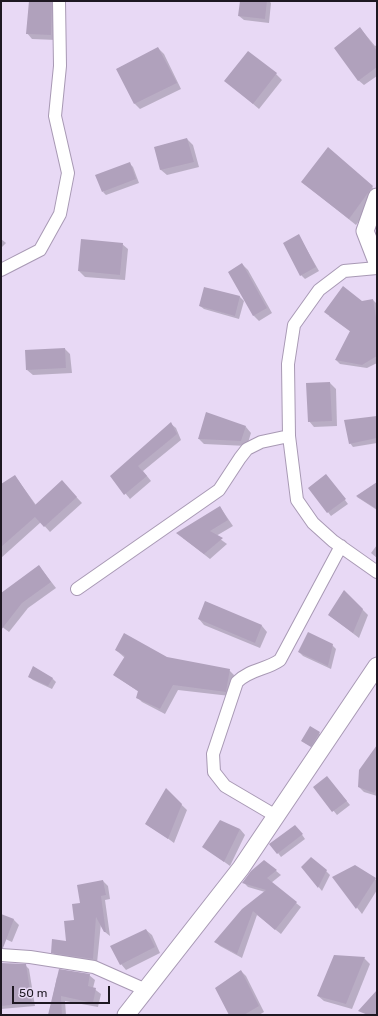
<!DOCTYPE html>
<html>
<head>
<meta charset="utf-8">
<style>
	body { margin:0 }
	#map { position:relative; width:378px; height:1016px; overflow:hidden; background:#e8d9f5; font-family:Rubik,sans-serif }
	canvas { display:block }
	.frame { position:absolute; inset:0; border:2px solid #1e1822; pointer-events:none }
	.scale { position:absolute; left:12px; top:986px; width:98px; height:18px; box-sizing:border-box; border:2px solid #1e1822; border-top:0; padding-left:5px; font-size:12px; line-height:14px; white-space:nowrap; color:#1e1822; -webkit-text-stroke:3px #e8d9f5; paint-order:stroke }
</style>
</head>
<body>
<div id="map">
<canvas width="378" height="1016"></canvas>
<div class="frame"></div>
<div class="scale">50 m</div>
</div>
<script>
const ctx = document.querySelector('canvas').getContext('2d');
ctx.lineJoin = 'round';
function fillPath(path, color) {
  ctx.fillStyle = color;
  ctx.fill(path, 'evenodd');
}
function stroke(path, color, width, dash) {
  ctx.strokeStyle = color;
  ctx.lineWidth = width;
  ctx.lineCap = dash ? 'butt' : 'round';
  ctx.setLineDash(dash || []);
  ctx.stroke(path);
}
fillPath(new Path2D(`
	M 30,1 L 51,2 L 57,8 L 56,40 L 32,39 L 27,33 Z
	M 204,1 L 269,1 L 271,3 L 269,23 L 244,20 L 239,16 L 241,1 Z
	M 360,28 L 375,46 L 377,45 L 377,76 L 364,85 L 358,80 Z
	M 158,48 L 164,54 L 181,89 L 140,109 L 135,104 L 117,69 Z
	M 276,74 L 282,80 L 259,109 L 226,81 Z
	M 187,139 L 193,145 L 199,167 L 167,175 L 161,170 L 156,147 Z
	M 129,163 L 133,167 L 139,183 L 106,195 L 103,192 Z
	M 302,182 L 372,187 L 377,192 L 377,197 L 356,225 Z
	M 299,236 L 319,271 L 305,279 L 301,275 Z
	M 1,239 L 6,243 L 1,248 Z
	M 122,244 L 128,249 L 125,280 L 85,277 L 79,271 Z
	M 242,264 L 248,270 L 272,313 L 259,321 L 253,315 Z
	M 205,288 L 240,297 L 244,301 L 239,319 L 204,309 L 200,306 Z
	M 373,300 L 377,304 L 377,363 L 367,368 L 340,364 L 336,360 L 351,332 L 329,316 L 362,302 Z
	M 65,349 L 70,354 L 72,373 L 33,375 L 27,370 Z
	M 330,383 L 336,389 L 337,426 L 314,427 L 309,421 Z
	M 377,417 L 377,443 L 353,447 L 350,443 Z
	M 171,424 L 176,428 L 181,440 L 143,471 L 151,481 L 130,499 L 111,476 Z
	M 246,427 L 251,433 L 247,446 L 204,444 L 199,439 Z
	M 326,475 L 348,504 L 331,516 L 309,488 Z
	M 15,476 L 36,505 L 67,487 L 82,503 L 50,532 L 41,522 L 1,558 L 1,486 Z
	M 377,483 L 377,510 L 357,497 Z
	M 220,507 L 233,526 L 216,536 L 227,544 L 210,559 L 183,538 Z
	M 377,545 L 377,558 L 371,553 Z
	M 39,566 L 56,588 L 28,608 L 9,632 L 1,626 L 1,594 Z
	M 344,591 L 368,615 L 359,638 L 329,615 Z
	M 206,602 L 262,626 L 267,632 L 260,648 L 204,625 L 199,619 Z
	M 332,645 L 336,649 L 331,669 L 303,656 L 299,652 Z
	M 116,650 L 229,670 L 234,675 L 230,696 L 178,690 L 165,714 L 142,702 L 137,697 L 139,692 L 114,675 L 125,658 Z
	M 29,677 L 52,678 L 56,682 L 52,689 L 33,680 Z
	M 310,727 L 323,736 L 315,749 L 302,741 Z
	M 377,753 L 377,796 L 364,792 L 359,787 Z
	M 330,781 L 350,805 L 337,815 L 314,787 Z
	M 166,790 L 187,810 L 174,843 L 147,823 Z
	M 240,829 L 245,835 L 230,866 L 204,847 Z
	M 298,829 L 305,839 L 281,857 L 278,853 Z
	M 264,861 L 281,875 L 271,883 L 301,907 L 281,934 L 257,915 L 242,958 L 220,946 L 215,942 L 265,892 L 248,887 L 244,883 Z
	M 302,867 L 326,871 L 330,875 L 322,891 Z
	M 333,877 L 375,879 L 377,881 L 377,890 L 362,914 Z
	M 103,881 L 108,886 L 110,899 L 105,900 L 110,936 L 105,932 L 101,923 L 97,963 L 57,957 L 52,952 L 68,942 L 82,904 Z
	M 1,915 L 14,920 L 19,925 L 12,942 L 1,937 Z
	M 146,930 L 152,935 L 160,953 L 126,970 L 121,964 Z
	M 364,958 L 370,964 L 352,1009 L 324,1001 L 318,996 Z
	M 1,964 L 25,965 L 29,969 L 35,1006 L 1,1009 Z
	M 241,971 L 246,976 L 264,1012 L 259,1015 L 230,1015 Z
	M 89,975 L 95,980 L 93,988 L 101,994 L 98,1007 L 65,1001 L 66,1015 L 49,1015 L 57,977 Z`), '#0003');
fillPath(new Path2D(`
	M 29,1 L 52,1 L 51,35 L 26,34 Z
	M 240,1 L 267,1 L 265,19 L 238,16 Z
	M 360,27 L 377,51 L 377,67 L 358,81 L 334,48 Z
	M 158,47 L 177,83 L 134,104 L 116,69 Z
	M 248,51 L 277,73 L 253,104 L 224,81 Z
	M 187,138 L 194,162 L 160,170 L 154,147 Z
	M 328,147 L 373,186 L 349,219 L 301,182 Z
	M 130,162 L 136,179 L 102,192 L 95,175 Z
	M 299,234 L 316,267 L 300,276 L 283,243 Z
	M 81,239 L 123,243 L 120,275 L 78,271 Z
	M 242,263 L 267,308 L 253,316 L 228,272 Z
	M 343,286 L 362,301 L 373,299 L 377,324 L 377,356 L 362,365 L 335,360 L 350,331 L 324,312 Z
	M 204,287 L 240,296 L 235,316 L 199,306 Z
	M 65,348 L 66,368 L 26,370 L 25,350 Z
	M 330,382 L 332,421 L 308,422 L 306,383 Z
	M 206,412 L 246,426 L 241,441 L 198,439 Z
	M 377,416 L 377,438 L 349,444 L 344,420 Z
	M 171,422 L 177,434 L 138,466 L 147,476 L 124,495 L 110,476 Z
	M 326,474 L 346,499 L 327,513 L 308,488 Z
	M 15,475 L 35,505 L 62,480 L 77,497 L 44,527 L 35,517 L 1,547 L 1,484 Z
	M 377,482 L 377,509 L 356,496 Z
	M 220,506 L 228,520 L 210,531 L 223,538 L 204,554 L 176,533 Z
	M 39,565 L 51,582 L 22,603 L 1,630 L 1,593 Z
	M 344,590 L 363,609 L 353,633 L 328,615 Z
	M 205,601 L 262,625 L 255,643 L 198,619 Z
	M 308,632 L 333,644 L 328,666 L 298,652 Z
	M 124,633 L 167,657 L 230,669 L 226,692 L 173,685 L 160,709 L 136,698 L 138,691 L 113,675 L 125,656 L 115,650 Z
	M 33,666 L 53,678 L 48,686 L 28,677 Z
	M 310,726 L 320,732 L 311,747 L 301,741 Z
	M 377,745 L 377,788 L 374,793 L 358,787 L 359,770 Z
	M 327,776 L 347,801 L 332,812 L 313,787 Z
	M 166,788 L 182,804 L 168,839 L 145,824 Z
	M 220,820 L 240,829 L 224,862 L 202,847 Z
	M 295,825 L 303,834 L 277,854 L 269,844 Z
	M 311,857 L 327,870 L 318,888 L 301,867 Z
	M 264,860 L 277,870 L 267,878 L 297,902 L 275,930 L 253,911 L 237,954 L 214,942 L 242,909 L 266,890 L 242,883 L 251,871 Z
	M 355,865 L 376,878 L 356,909 L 332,877 Z
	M 103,880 L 106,895 L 101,896 L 106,932 L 104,932 L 96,917 L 93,959 L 51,953 L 52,939 L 66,941 L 64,921 L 74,920 L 72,904 L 80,903 L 77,885 Z
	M 1,914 L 14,919 L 3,948 L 1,948 Z
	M 146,929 L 155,947 L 120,965 L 110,946 Z
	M 334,955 L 365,957 L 346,1004 L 317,996 Z
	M 1,963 L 26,964 L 32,1003 L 1,1006 Z
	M 59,969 L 90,974 L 88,986 L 96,988 L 93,1003 L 61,996 L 62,1015 L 48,1015 Z
	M 241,970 L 259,1006 L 244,1015 L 229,1015 L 215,988 Z
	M 377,990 L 377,1015 L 368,1015 L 358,1011 Z`), '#b0a1bc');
const street = new Path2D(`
	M 377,268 L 344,271 L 319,290 L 294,325 L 288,364 L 289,436 L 297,500 L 313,523 L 333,541 L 377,572
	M 1,270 L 40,250 L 60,214 L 68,173 L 55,116 L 60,66 L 59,1
	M 77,589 L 219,490 L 240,458 L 247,449 L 261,442 L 289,436
	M 276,816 L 225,786 L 214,772 L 213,754 L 237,682 C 250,669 266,670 280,660 L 341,546
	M 1,955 L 30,957 L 94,967 L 146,990`);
const secondary = new Path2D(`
	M 377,197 L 365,231 L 377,262
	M 126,1015 L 241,868 L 377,666`);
stroke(street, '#a899b4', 14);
stroke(secondary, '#a899b4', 19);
stroke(street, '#fff', 12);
stroke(secondary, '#fff', 17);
</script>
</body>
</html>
